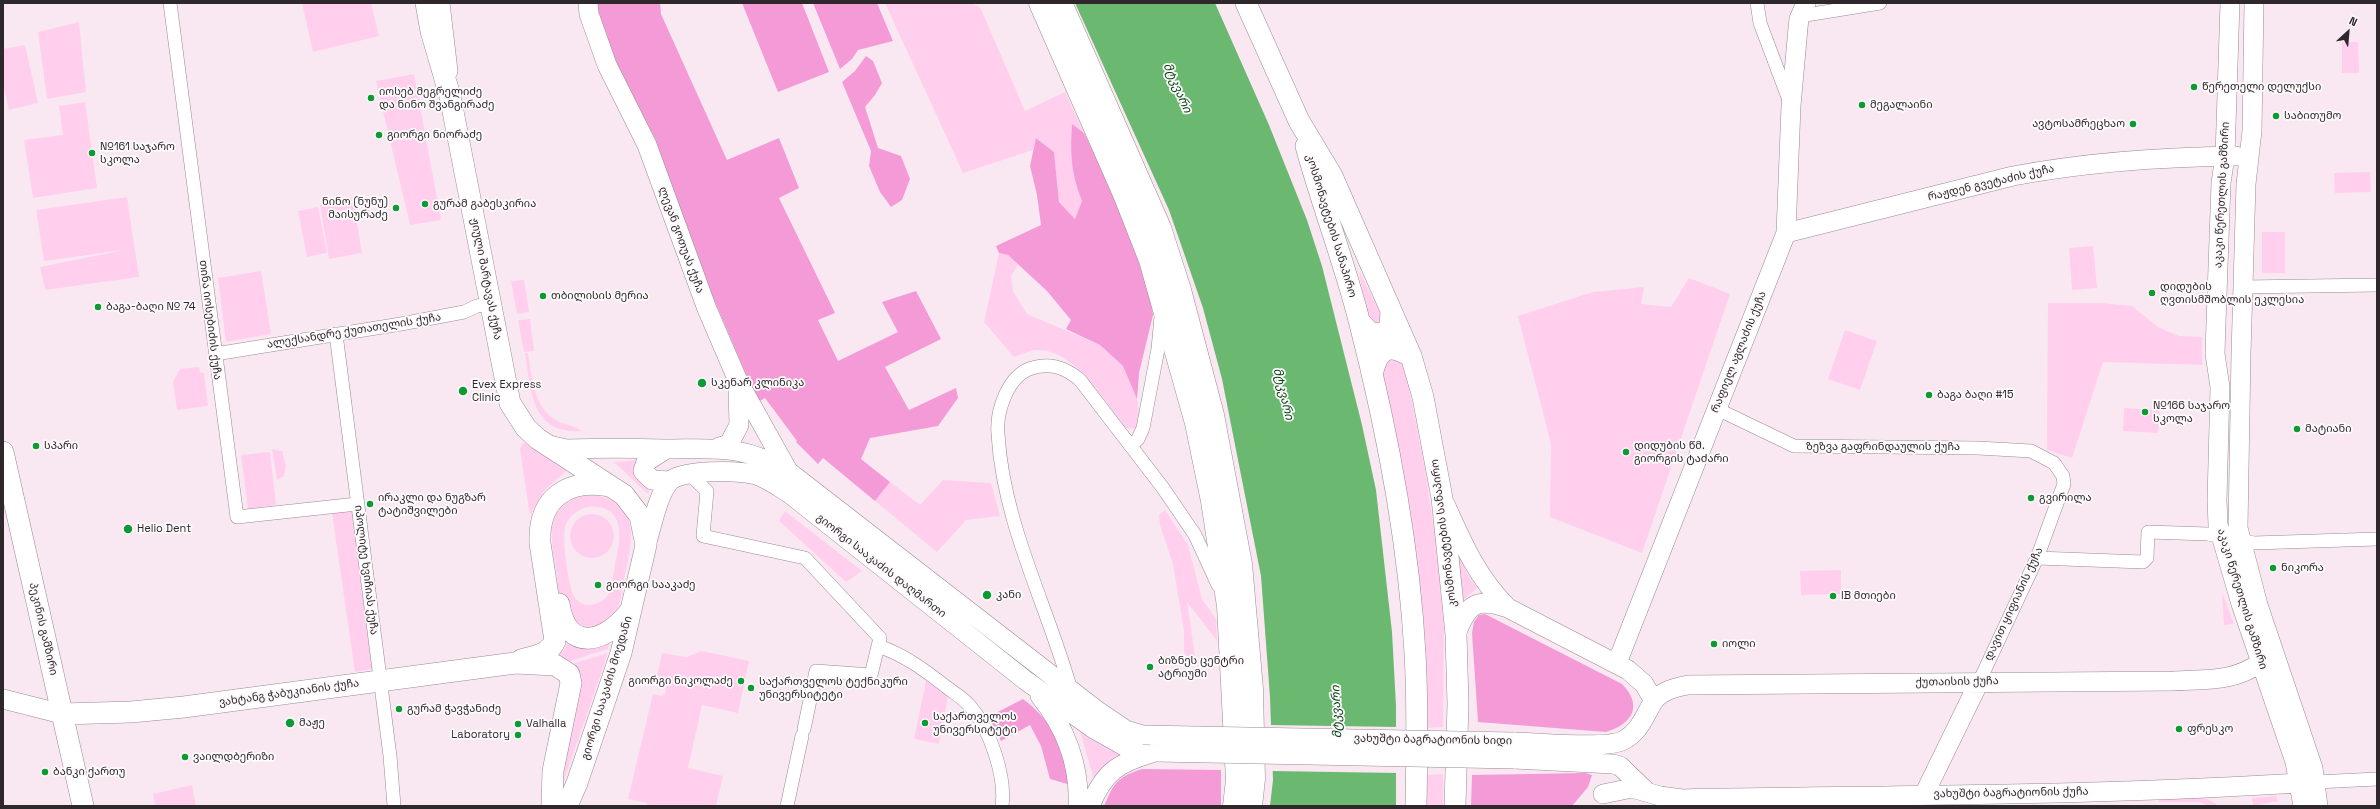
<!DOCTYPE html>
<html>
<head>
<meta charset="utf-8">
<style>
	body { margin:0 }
	#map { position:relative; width:2380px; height:809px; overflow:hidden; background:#f9e8f2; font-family:"Space Grotesk",sans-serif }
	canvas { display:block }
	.frame { position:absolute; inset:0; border:4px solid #2e282c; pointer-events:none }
	.north { position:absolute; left:2328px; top:12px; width:40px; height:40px; -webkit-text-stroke:3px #fdfafc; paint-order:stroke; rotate:26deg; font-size:11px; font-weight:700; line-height:16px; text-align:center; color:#2e282c }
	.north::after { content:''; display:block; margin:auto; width:14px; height:18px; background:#2e282c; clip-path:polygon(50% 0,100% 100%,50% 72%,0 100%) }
</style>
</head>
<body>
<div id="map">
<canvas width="2380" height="809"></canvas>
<div class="frame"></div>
<div class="north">N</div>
</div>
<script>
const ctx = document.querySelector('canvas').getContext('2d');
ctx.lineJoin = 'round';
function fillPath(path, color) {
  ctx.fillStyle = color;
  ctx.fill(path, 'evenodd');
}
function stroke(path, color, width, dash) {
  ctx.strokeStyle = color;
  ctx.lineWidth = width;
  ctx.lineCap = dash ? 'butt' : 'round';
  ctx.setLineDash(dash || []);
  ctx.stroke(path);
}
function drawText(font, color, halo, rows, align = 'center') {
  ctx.font = font + ' "Space Grotesk","Noto Sans Georgian",sans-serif';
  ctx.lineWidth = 3.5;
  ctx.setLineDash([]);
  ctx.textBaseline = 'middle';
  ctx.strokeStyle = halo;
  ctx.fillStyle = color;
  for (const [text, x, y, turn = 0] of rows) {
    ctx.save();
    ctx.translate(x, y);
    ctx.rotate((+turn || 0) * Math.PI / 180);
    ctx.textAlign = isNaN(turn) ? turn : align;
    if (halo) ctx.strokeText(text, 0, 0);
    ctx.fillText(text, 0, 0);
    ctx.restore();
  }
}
fillPath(new Path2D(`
	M 302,3 L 371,3 L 379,36 L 313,52 Z
	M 885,3 L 971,3 L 980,7 L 1025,111 L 1065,92 L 1084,133 L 1072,124 C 1070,154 1071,173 1082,201 L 1075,219 L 1059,202 L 1054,152 L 1037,138 L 1033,150 L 963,173 Z
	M 79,22 L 86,92 L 47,99 L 38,32 Z
	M 2342,42 L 2358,42 L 2359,73 L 2342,73 Z
	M 25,45 L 38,103 L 9,110 L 3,85 L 3,49 Z
	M 414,74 L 441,220 L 410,225 L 376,81 Z
	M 85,102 L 97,188 L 33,198 L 24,140 L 63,135 L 59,106 Z
	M 2370,172 L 2371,192 L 2335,193 L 2334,173 Z
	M 127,197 L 139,277 L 45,290 L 40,267 L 124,250 L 44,261 L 36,210 Z
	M 353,198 L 362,253 L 329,259 L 320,204 Z
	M 318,207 L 327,253 L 307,257 L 298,211 Z
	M 2262,232 L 2285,232 L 2285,273 L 2262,273 Z
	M 2093,246 L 2097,288 L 2072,290 L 2069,248 Z
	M 999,253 L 1008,255 L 1018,265 L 1011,276 L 1013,291 L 1027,314 L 1100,345 L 1123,366 L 1137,399 L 1141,423 L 1137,429 L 1126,428 C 1104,401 1074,347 1035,350 C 1028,351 1020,355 1014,357 L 984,322 Z
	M 261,271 L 271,334 L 226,342 L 218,278 Z
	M 1359,271 L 1385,322 L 1372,328 L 1364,303 Z
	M 1689,278 L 1730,294 L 1642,553 L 1550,517 L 1551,444 L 1518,316 L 1593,292 L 1644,287 L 1641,304 L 1671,307 Z
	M 524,280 L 529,312 L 517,314 L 511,281 Z
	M 2048,303 L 2100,303 L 2132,306 L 2158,327 L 2179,336 L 2202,337 L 2202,365 L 2103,362 L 2072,458 L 2047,450 Z
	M 530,319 L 534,351 L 524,352 L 518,320 Z
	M 1845,330 L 1877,341 L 1860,390 L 1828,379 Z
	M 525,353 L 528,353 C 532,378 533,409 559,422 C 565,424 578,427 581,431 C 531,434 531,391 525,353 Z
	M 1387,355 L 1401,362 L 1406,372 L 1425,469 L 1435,538 L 1444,628 L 1443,727 L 1426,728 L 1380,370 Z
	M 199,367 L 200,372 L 204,373 L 208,406 L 177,410 L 173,382 L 180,369 Z
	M 2124,408 L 2160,410 L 2158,433 L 2123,431 Z
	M 525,443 L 567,470 L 544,491 L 530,515 L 520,450 L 522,444 Z
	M 272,449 L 282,451 L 286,466 L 284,476 L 277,480 Z
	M 270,452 L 276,505 L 248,509 L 241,455 Z
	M 640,460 L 651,485 L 648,494 L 614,462 Z
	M 943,480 L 991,483 L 1000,516 L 966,520 L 937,552 L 875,501 L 890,482 L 920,505 Z
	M 594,495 C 643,503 632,544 624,579 C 622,589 621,606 614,615 C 605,625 594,628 581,628 C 576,622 566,615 562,608 C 558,600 558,584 557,575 C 551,537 541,498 594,495 ZM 587,507 C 627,504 621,538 615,565 C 613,575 612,586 608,595 C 599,607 580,610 573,594 C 568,582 561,535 566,524 C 570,515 578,510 587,507 Z
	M 354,510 L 377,668 L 355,672 L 332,513 Z
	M 1165,510 L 1188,545 L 1202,599 L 1216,619 L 1217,641 L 1187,602 L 1196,663 L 1193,665 L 1184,652 L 1184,630 L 1173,564 L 1160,525 L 1159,515 Z
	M 785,511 L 862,571 L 846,582 L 779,521 Z
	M570 536a22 22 0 1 1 44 0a22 22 0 1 1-44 0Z
	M 1456,546 L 1467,573 L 1477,588 L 1458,605 Z
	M 1841,570 L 1841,594 L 1801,595 L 1800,571 Z
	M 2222,593 L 2234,624 L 2224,625 Z
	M 567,643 L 587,649 L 609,643 L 608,649 L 564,663 L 555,657 L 563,651 Z
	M 702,651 L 749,661 L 738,713 L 702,705 L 688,768 L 723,776 L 716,806 L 646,806 L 647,803 L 628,799 L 653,694 L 662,696 L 665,694 L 667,679 L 657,676 L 662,653 L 686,657 Z
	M 607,653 L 604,665 L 561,789 L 569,665 Z
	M 926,681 L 948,696 L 939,744 L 914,739 Z
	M 1079,728 L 1128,756 L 1095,783 Z
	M 1443,774 L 1443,806 L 1426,806 L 1426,775 Z
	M 192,785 L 196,806 L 155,806 L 153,794 Z
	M 2159,795 L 2203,796 L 2219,806 L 2209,806 L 2199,802 L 2159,802 Z
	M 2276,796 L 2278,801 L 2253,806 L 2252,798 Z`), '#ffcfed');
fillPath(new Path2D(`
	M 593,3 L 660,3 L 661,14 L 727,160 L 779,138 L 799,188 L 779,198 L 835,313 L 818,320 L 838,361 L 898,332 L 882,302 L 916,291 L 941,339 L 885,367 L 909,410 L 956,388 L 958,398 L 938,426 L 870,438 L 861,459 L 890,482 L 875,501 L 823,458 L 818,464 L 796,442 L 797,441 L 765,398 L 758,402 L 683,227 L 655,138 L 620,77 Z
	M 742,3 L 802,3 L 829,72 L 778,92 Z
	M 813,3 L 877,3 L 893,41 L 858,50 L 852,59 L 840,69 Z
	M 866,56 L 873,61 L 882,83 L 875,95 L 865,107 L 878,148 L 901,156 L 910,179 L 902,200 L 891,207 L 880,192 L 869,166 L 871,151 L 842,82 L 855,71 Z
	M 1072,124 L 1084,133 L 1107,180 L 1150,291 L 1153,315 L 1139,373 L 1137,399 L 1123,366 L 1100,345 L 1066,329 L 1071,320 L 1047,291 L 1008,255 L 999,253 L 996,246 L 1041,225 L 1037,195 L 1030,166 L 1036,138 L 1054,152 L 1059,202 L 1075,219 L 1082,201 C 1071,173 1070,154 1072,124 Z
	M 1485,614 L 1622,684 C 1643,705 1633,724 1606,732 L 1478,722 L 1472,633 L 1474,622 L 1479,615 Z
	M 1023,699 C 1057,725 1060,745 1071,785 L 1050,779 L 1041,746 L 1030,725 L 1001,741 L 988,717 Z
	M 1142,769 L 1221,770 L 1221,806 L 1104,806 C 1114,783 1117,777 1142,769 Z
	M 1586,773 L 1592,775 L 1588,787 L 1572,806 L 1471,806 L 1472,775 Z`), '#f49bd7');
fillPath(new Path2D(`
	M 1075,3 L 1215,3 L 1269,125 L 1307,220 L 1322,266 L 1362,425 L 1376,490 L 1392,632 L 1396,706 L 1396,806 L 1270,806 L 1273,780 L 1270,697 L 1261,576 L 1222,379 L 1203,308 L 1169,210 Z`), '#6bb971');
fillPath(new Path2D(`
	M 1269,725 L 1398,727 L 1398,773 L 1271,771 Z`), '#f9e8f2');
const street = new Path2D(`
	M 170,3 L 237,517 L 357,504
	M 1757,3 L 1760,23 L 1789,100
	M 1806,15 L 1880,3
	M 2243,287 L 2377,285
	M 336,334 L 390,756 L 394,806
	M 215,354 L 401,324 L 464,312 L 477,306 L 491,304
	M 1717,409 L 1794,446 L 1978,448 L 2031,451 L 2054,463 L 2063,476 L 2064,484 L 2037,558 L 1979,682
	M 1131,446 L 1138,439 L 1143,428 L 1158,349 L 1161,317
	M 689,474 L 707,491 L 703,536 L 805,558 L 880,638 L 871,675 L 816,671 L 804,729
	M 2037,558 L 2143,562 L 2147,558 L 2148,532 L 2208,534 L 2254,543 L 2377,539
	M 878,646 C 905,655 926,671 949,689 C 956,694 964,699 970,706 C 990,729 1006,776 1002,806
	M 1071,690 C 1047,605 1003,523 998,434 C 996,411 1008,375 1032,368 C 1051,362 1066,368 1080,380 L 1163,488 L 1195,535 L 1218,585
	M 2316,782 L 2377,779
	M 787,806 L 802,736`);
const secondary = new Path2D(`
	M 440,3 L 448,71
	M 588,3 L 589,14 L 607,65 L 647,145 L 707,309 L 738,381 L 787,469
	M 2230,3 L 2225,156 L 2221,183 L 2216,323 L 2215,354 L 2220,387 L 2217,500 L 2218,525 L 2241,604 L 2295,762 L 2303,806
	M 2254,3 L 2252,131 L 2246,184 L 2241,354 L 2238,528 L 2258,605 L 2313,768 L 2318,806
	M 1786,233 L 2013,176 C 2087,162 2162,157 2236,156
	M 549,445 L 566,449 C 599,448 632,448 665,449 C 715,449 744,444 789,472 L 1095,709 L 1126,730 L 1143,735
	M 719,447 L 729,444 L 739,425 L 738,387
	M 666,449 L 646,462 L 643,471 L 652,480 L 670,481
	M 1445,504 C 1462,542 1477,577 1507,607
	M 646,545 C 652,527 657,497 669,482 C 680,469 740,470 756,475 C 768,479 779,487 790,494 L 1025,680 L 1094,729 L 1124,746 L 1156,752
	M 1456,634 C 1468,604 1476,597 1508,608 L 1628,670 L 1644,684 L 1654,701
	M 1617,663 L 1786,233 L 1791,106 L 1798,28 L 1799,19 L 1806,3
	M 1040,696 C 1065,727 1080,765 1078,806
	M 3,699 L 62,714
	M 1514,742 C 1537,742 1607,750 1624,740 C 1640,731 1644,717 1653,702 C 1660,692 1676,687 1688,685 L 2174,681 C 2206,679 2235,682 2261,662
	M 1514,759 L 1613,764 L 1620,766 L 1646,791
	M 1603,794 L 1632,788 L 1660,796 L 1682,799 C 1892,795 2103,796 2313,782
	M 1919,805 L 1979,682
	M 1090,806 C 1104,772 1118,763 1152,753`);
const primary = new Path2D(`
	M 426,3 L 431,31 L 450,96 L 510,403 L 526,428 L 538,439 L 624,495 L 640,516 L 646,545 L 621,653 L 577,783 L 567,806
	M 1246,3 L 1299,121 L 1332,176 L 1411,356 L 1423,397 L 1442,498 L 1456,634 L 1458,704 L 1455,806
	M 1306,146 C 1322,205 1344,261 1359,320 C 1387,429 1409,542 1415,654 C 1418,704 1417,755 1416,806
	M 1360,322 L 1369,332 L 1382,335 L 1390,327 L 1391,311
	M 1372,374 C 1379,348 1387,343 1411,356
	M 3,452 L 83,806
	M 559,604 C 567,654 606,643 630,611
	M 521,660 C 534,656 549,655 555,641 L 540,543 C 538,498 568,478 610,486
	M 62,714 L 131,712 L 184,707 L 515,663 L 555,665 L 569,674 L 571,683 L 553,771 L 552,806`);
const highway = new Path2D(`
	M 1040,3 L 1124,194 L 1150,260 L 1196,423 L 1212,501 L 1228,606 L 1237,780 L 1234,806
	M 1061,3 L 1160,228 L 1180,290 L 1213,415 L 1241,564 L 1252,689 L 1254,779 L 1251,806`);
stroke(street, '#998a94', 14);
stroke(secondary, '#998a94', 20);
stroke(primary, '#998a94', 22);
stroke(highway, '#998a94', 23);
stroke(street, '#fff', 13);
stroke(secondary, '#fff', 19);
stroke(primary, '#fff', 21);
stroke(highway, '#fff', 22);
const secondaryBridge = new Path2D(`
	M 1143,735 L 1514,742
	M 1156,752 L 1514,759`);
stroke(secondaryBridge, '#998a94', 20, []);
stroke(secondaryBridge, '#fff', 19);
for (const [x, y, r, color] of [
	[2194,87,4,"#0e9a32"],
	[371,98,4,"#0e9a32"],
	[1862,105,4,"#0e9a32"],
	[2276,116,4,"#0e9a32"],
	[2133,124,4,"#0e9a32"],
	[379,135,4,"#0e9a32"],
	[92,153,4,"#0e9a32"],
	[425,204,4,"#0e9a32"],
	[396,208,4,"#0e9a32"],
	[2152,293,4,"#0e9a32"],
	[543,296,4,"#0e9a32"],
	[98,307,4,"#0e9a32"],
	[702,383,5,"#0e9a32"],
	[463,391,5,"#0e9a32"],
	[1929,395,4,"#0e9a32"],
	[2145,412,4,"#0e9a32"],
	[2297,429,4,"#0e9a32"],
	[36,446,4,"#0e9a32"],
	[1626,452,4,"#0e9a32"],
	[2031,498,4,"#0e9a32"],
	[370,504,4,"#0e9a32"],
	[128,529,5,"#0e9a32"],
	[2273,568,4,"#0e9a32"],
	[598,585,4,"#0e9a32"],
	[987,595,5,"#0e9a32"],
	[1833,596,4,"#0e9a32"],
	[1714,644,4,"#0e9a32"],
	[1150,667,4,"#0e9a32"],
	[741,681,4,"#0e9a32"],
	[751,688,4,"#0e9a32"],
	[399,709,4,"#0e9a32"],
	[290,723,5,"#0e9a32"],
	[925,723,4,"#0e9a32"],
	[518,724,4,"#0e9a32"],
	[2179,729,4,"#0e9a32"],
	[518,735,4,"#0e9a32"],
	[185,757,4,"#0e9a32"],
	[45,772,4,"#0e9a32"]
]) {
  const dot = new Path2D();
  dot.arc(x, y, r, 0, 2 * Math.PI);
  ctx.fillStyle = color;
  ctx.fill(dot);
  stroke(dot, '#fdfafc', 1.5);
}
drawText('11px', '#2e282c', '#fdfafc', [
	["წერეთელი დელუქსი",2202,87],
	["იოსებ მეგრელიძე",379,92],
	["და ნინო შვანგირაძე",379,105],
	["მეგალაინი",1870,105],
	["საბითუმო",2284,116],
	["ავტოსამრეცხაო",2125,124,"right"],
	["გიორგი ნიორაძე",387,135],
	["№161 საჯარო",100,147],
	["სკოლა",100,160],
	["ნინო (ნუნუ)",388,202,"right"],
	["მაისურაძე",388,215,"right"],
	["გურამ გაბესკირია",433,204],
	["დიდუბის",2160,287],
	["ღვთისმშობლის ეკლესია",2160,300],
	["თბილისის მერია",551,296],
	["ბაგა-ბაღი № 74",106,307],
	["სკენარ კლინიკა",711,383],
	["Evex Express",472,385],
	["Clinic",472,398],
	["ბაგა ბაღი #15",1937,395],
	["№166 საჯარო",2153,406],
	["სკოლა",2153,419],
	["მატიანი",2305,429],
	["სპარი",44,446],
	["დიდუბის წმ.",1634,446],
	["გიორგის ტაძარი",1634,459],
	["ირაკლი და ნუგზარ",378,498],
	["ტატიშვილები",378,511],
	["გვირილა",2039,498],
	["Helio Dent",137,529],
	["ნიკორა",2281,568],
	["გიორგი სააკაძე",606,585],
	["კანი",996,595],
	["IB მთიები",1841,596],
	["იოლი",1722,644],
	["ბიზნეს ცენტრი",1158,661],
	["ატრიუმი",1158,674],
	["გიორგი ნიკოლაძე",733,681,"right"],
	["საქართველოს ტექნიკური",759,682],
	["უნივერსიტეტი",759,695],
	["გურამ ჭავჭანიძე",407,709],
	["საქართველოს",933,717],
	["უნივერსიტეტი",933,730],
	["მაჟე",299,723],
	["Valhalla",526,724],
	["ფრესკო",2187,729],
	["Laboratory",510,735,"right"],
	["ვაილდბერიზი",193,757],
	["ბანკი ქართუ",53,772]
], 'left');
drawText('11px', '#2e282c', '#fdfafc', [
	["რაჟდენ გვეტაძის ქუჩა",1991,183,-13],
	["აკაკი წერეთლის გამზირი",2222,195,-87],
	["კოსმონავტების სანაპირო",1331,226,73],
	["ლევან გოთუას ქუჩა",681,240,70],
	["ჟიული შარტავას ქუჩა",486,279,79],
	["თინა იოსებიძის ქუჩა",210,320,83],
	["ალექსანდრე ქუთათელის ქუჩა",354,331,-9],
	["რაფიელ აგლაძის ქუჩა",1739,352,-68],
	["ზეზვა გაფრინდაულის ქუჩა",1883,447],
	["კოსმონავტების სანაპირო",1444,533,-97],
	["გიორგი სააკაძის დაღმართი",881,566,38],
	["იპოლიტე ხვიჩიას ქუჩა",366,570,83],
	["აკაკი წერეთლის გამზირი",2242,599,73],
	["დავით ყიფიანის ქუჩა",2014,604,-65],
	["პეკინის გამზირი",43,629,77],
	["ქუთაისის ქუჩა",1957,682,-1],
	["გიორგი სააკაძის მოედანი",607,688,-73],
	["ვახტანგ ჭაბუკიანის ქუჩა",289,693,-8],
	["ვახუშტი ბაგრატიონის ხიდი",1433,740,1],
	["ვახუშტი ბაგრატიონის ქუჩა",2011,793,-1]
]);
drawText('italic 12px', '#084213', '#fdfafc', [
	["მტკვარი",1177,88,66],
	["მტკვარი",1283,394,76],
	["მტკვარი",1337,712,-92]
]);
</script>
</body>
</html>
